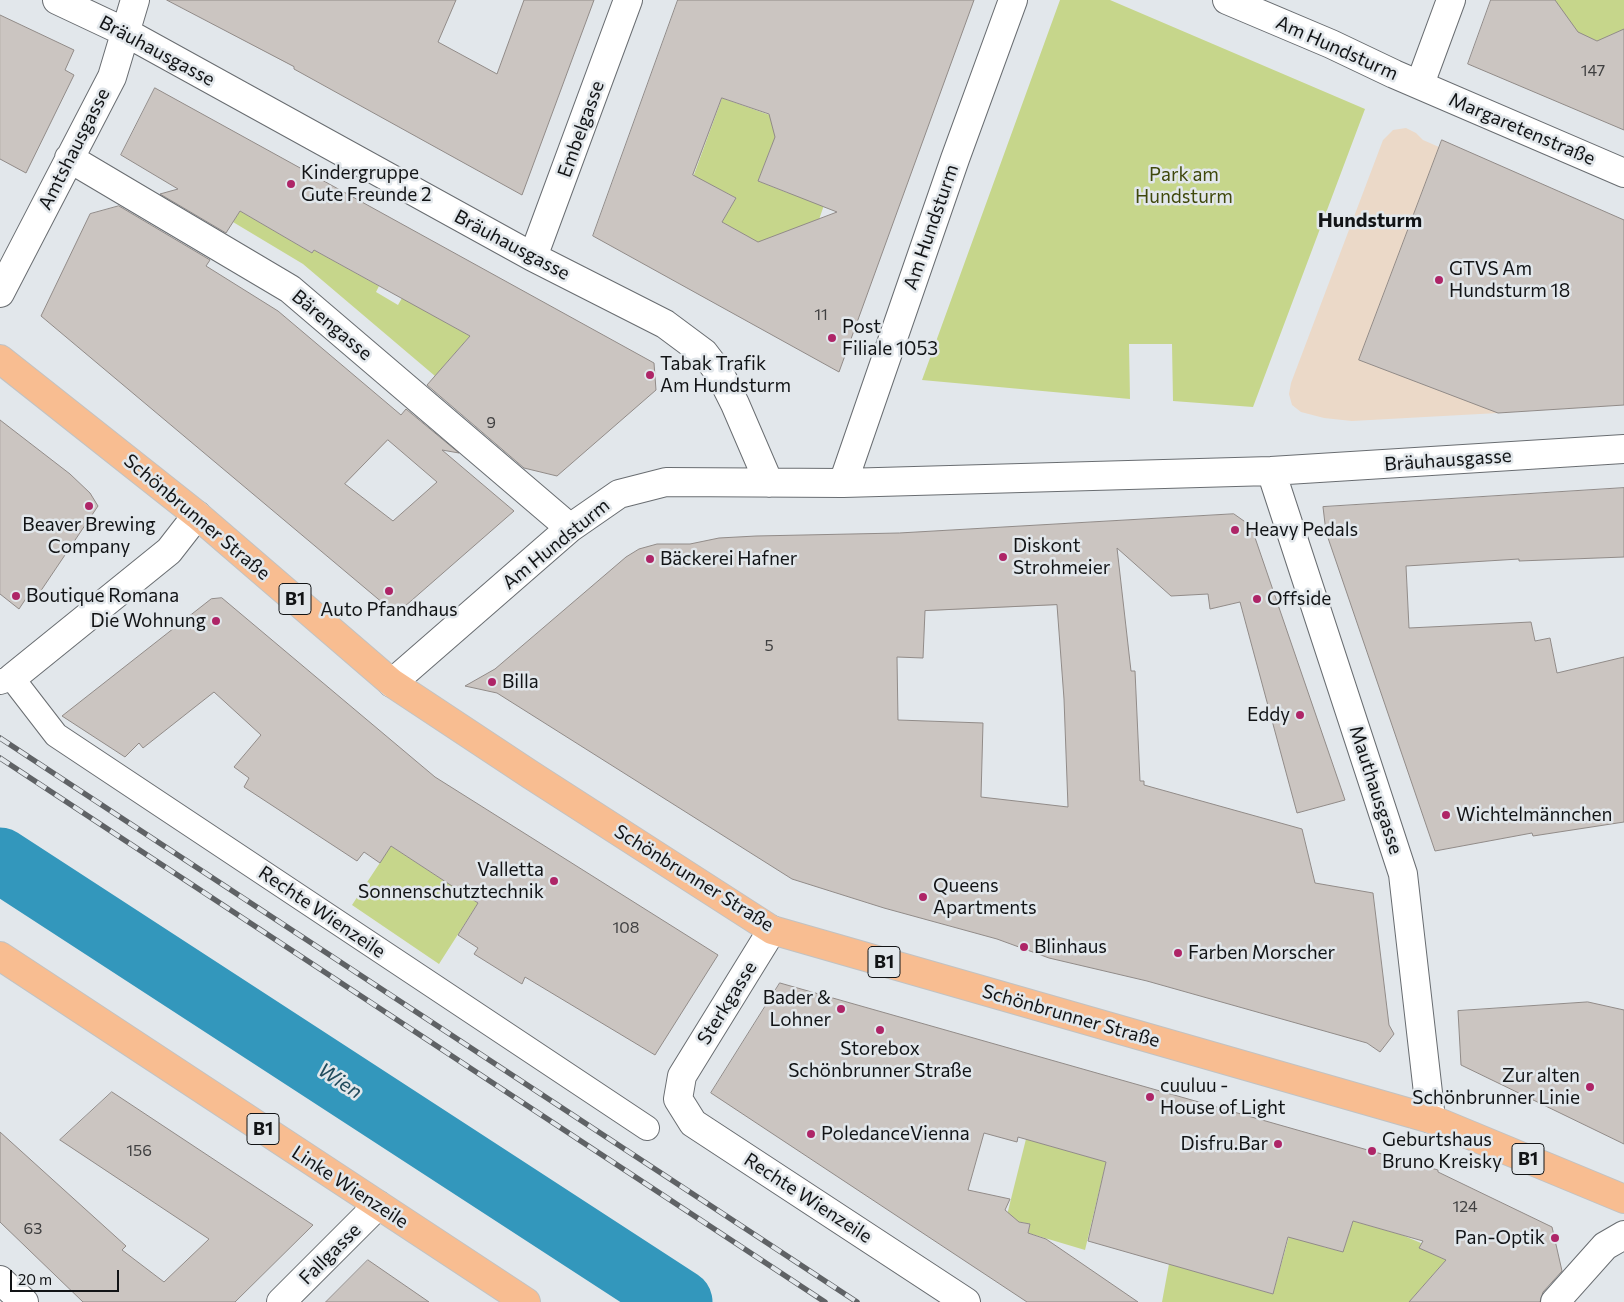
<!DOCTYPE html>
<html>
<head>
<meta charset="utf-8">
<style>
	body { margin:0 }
	#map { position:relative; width:1624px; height:1302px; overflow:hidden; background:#e2e7eb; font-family:Commissioner,sans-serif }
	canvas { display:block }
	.scale { position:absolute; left:10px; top:1270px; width:109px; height:22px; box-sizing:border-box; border:2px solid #121416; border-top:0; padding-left:6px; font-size:15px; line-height:18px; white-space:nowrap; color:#121416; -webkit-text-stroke:4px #e2e7eb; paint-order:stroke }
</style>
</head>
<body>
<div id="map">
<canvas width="1624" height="1302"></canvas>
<div class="scale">20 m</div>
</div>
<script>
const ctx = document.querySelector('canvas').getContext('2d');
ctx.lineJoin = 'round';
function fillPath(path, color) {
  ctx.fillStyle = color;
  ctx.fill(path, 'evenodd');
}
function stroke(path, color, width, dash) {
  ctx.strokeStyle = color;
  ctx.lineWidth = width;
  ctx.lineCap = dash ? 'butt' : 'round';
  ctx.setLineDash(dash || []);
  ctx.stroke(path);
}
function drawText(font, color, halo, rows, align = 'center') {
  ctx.font = font + ' Commissioner,sans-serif';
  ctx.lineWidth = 5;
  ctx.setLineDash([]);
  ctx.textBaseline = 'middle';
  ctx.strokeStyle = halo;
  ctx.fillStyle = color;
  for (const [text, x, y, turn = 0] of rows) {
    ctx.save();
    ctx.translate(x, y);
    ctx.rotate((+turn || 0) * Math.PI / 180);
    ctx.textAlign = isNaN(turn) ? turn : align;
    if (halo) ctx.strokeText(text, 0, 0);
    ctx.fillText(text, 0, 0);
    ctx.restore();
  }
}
fillPath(new Path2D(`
	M 1406,128 L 1416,133 L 1423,140 L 1439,147 L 1442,140 L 1497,165 L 1498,413 L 1352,421 L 1324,418 L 1301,412 L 1292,405 L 1289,394 L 1291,383 L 1383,140 L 1393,130 Z`), '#ebd9c8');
fillPath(new Path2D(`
	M 1060,0 L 1110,0 L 1365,109 L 1253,407 L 1173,401 L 1172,344 L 1129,344 L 1130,399 L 922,380 Z
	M 1554,0 L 1624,0 L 1624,33 C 1614,33 1607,34 1602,43 L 1590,38 L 1564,32 Z
	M 722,98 L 817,132 L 836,170 L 811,243 L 778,254 L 722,222 L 736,198 L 715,187 L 705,205 L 684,202 ZM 772,145 L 789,193 L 788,193 L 758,181 Z
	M 240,211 L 312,253 L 314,250 L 379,286 L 376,292 L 398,305 L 402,298 L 470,336 L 435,376 L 303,264 L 233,222 Z
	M 391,846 L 478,903 L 439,964 L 352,905 Z
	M 1026,1139 L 1106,1162 L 1085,1250 L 1028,1233 L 1030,1224 L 1006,1219 Z
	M 1353,1221 L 1402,1235 L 1421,1243 L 1420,1248 L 1446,1260 L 1409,1302 L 1162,1302 L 1169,1264 L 1273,1294 L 1291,1229 L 1324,1247 L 1343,1252 Z`), '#c6d68b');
stroke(new Path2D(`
	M 0,860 L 680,1302`), '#3397bc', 65);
const building = new Path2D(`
	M 167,0 L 456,0 L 438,42 L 497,74 L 524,0 L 594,0 L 522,195 L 294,69 L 294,67 Z
	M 678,0 L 974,0 L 839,372 L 593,236 ZM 722,98 L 769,114 L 775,137 L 758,181 L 837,212 L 758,242 L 722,222 L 736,198 L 693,175 Z
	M 1491,0 L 1555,0 L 1578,32 L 1597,41 L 1624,29 L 1624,130 L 1468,64 Z
	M 0,15 L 74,50 L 65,70 L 74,75 L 26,173 L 0,159 Z
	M 155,88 L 654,363 L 656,390 L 557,476 L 524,468 L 427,385 L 470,336 L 314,250 L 312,253 L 240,211 L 226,233 L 160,194 L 178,189 L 121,155 Z
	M 1442,140 L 1624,220 L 1624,405 L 1498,413 L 1359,360 Z
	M 119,206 L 210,260 L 206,266 L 278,311 L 401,415 L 406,409 L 459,453 L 442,450 L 514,511 L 396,614 L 41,316 L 90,214 ZM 388,440 L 437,482 L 393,521 L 345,484 Z
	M 0,420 L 70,474 L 90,493 L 98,506 L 36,598 L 29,594 L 19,609 L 0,594 Z
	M 1624,488 L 1624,557 L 1519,561 L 1519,559 L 1406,566 L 1409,628 L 1531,622 L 1535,641 L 1550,638 L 1557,673 L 1624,657 L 1624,822 L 1533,836 L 1532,833 L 1435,851 L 1326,532 L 1323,507 Z
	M 1234,514 L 1251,526 L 1345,800 L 1297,813 L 1240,602 L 1210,609 L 1208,594 L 1171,596 L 1117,548 L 1131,671 L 1135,671 L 1140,781 L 1144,781 L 1144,785 L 1302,829 L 1315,883 L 1373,893 L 1389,1025 L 1394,1034 L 1380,1052 L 1367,1043 L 1147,981 L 1049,958 L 997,939 L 884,908 L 792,879 L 497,693 L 465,686 L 495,669 L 626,557 L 639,549 L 657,544 L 690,544 L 719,538 L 756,536 L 899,533 ZM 1057,605 L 1064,699 L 1068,807 L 981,797 L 983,723 L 898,720 L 897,657 L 923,658 L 925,611 Z
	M 222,598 L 435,777 L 718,955 L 655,1055 L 525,977 L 522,984 L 474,954 L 478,948 L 458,935 L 478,903 L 391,846 L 380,863 L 364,852 L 357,861 L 244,787 L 249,778 L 234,767 L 261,735 L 214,692 L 143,748 L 139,743 L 125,757 L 62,716 L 211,599 Z
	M 780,983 L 1438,1170 L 1438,1172 L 1552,1227 L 1562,1271 L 1543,1292 L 1540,1302 L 1409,1302 L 1446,1260 L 1419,1248 L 1423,1241 L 1353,1221 L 1343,1252 L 1288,1237 L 1273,1294 L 1088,1241 L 1106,1162 L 1018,1137 L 1017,1142 L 984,1133 L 968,1190 L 1010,1199 L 1005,1210 L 1019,1222 L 1030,1224 L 1028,1233 L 1046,1239 L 1138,1302 L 1027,1302 L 711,1093 Z
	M 1588,1002 L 1624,1010 L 1624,1144 L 1461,1065 L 1458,1011 Z
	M 112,1092 L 313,1225 L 235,1302 L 83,1302 L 0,1222 L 0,1132 L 126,1246 L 122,1250 L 164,1282 L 209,1239 L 60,1140 Z
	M 368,1260 L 429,1302 L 326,1302 Z`);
fillPath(building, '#cbc5c1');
stroke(building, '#918b88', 1);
const pedestrian = new Path2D(`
	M 0,682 L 12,678 L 56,735 L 647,1128`);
const minor = new Path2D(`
	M 57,0 L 125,32 L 533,257 L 665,324 L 704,353 L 720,374 L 735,404 L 769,483
	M 1420,84 L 1451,0
	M 69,158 L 290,289 L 570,528
	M 533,257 L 628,0
	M 0,293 L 112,77 L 135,0
	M 1271,471 L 1403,874 L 1431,1119
	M 843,483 L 955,159 L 1013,0
	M 12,678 L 169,551 L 197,515
	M 392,683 L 570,528 L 619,494 L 666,482 L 843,483 L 1271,471 L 1624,449
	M 772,930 L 682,1076 L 678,1099 L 693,1123 L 966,1302
	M 0,1280 L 24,1302
	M 281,1302 L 378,1205
	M 1555,1302 L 1605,1246 L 1624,1235`);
const tertiary = new Path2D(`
	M 1227,0 L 1331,44 L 1394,74 L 1624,173`);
const primary = new Path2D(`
	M 0,359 L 197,515 L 392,683 L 531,775 L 772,930 L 1431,1119 L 1624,1199
	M 0,956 L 526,1302`);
stroke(pedestrian, '#696d71', 26);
stroke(minor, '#696d71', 30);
stroke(tertiary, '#696d71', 30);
stroke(primary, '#c1c2c2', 30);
stroke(pedestrian, '#fff', 24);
stroke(minor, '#fff', 28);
stroke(tertiary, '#fff', 28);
stroke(primary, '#f8bd91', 28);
const rail = new Path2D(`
	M 0,738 L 857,1302
	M 0,758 L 825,1302`);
stroke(rail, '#5f6265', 5.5);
stroke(rail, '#e2e7eb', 4, [11]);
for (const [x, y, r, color] of [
	[291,184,5,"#ae2567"],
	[1439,280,5,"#ae2567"],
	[832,338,5,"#ae2567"],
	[650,375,5,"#ae2567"],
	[89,506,5,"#ae2567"],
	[1235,530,5,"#ae2567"],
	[1003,557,5,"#ae2567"],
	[650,559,5,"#ae2567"],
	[389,591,5,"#ae2567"],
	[16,596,5,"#ae2567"],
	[1257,599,5,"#ae2567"],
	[216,621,5,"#ae2567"],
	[492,682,5,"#ae2567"],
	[1300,715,5,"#ae2567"],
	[1446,815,5,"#ae2567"],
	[554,881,5,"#ae2567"],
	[923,897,5,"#ae2567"],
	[1024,947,5,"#ae2567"],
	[1178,953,5,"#ae2567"],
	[841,1009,5,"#ae2567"],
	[880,1030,5,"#ae2567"],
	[1590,1087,5,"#ae2567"],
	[1150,1097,5,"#ae2567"],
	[811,1134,5,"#ae2567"],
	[1278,1144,5,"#ae2567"],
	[1372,1151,5,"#ae2567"],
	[1555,1238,5,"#ae2567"]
]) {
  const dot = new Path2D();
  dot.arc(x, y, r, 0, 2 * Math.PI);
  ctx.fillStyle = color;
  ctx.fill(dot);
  stroke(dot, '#e2e7eb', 2);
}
drawText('16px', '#404041', null, [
	["147",1593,71],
	["11",821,315],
	["9",491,423],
	["5",769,646],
	["108",626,928],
	["156",139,1151],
	["124",1465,1207],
	["63",33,1229]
]);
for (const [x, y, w] of [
	[295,599,32],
	[884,962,32],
	[263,1129,32],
	[1528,1159,32]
]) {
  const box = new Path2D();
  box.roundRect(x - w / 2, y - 15.5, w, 31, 4);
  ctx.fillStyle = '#e2e7eb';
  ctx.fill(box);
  stroke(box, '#121416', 1);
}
drawText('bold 18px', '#121416', null, [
	["B1",295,599],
	["B1",884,962],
	["B1",263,1129],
	["B1",1528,1159]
]);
drawText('19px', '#121416', '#e2e7eb', [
	["Am Hundsturm",1337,48,24],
	["Bräuhausgasse",157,51,28],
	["Embelgasse",581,129,-70],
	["Margaretenstraße",1522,129,23],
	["Amtshausgasse",74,149,-63],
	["Am Hundsturm",931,227,-71],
	["Bräuhausgasse",512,245,28],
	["Bärengasse",332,325,40],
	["Bräuhausgasse",1448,460,-4],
	["Schönbrunner Straße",197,517,40],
	["Am Hundsturm",556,544,-39],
	["Mauthausgasse",1376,790,72],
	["Schönbrunner Straße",694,878,32],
	["Rechte Wienzeile",322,912,34],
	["Sterkgasse",727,1003,-58],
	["Schönbrunner Straße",1071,1016,16],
	["Linke Wienzeile",350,1187,33],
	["Rechte Wienzeile",808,1198,33],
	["Fallgasse",330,1254,-45]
]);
drawText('19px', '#121416', '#e2e7eb', [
	["Kindergruppe",301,173],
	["Gute Freunde 2",301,195],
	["GTVS Am",1449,269],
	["Hundsturm 18",1449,291],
	["Post",842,327],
	["Filiale 1053",842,349],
	["Tabak Trafik",660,364],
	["Am Hundsturm",660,386],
	["Beaver Brewing",89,525,"center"],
	["Company",89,547,"center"],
	["Heavy Pedals",1245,530],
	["Diskont",1013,546],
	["Strohmeier",1013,568],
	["Bäckerei Hafner",660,559],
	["Boutique Romana",26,596],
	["Offside",1267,599],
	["Auto Pfandhaus",389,610,"center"],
	["Die Wohnung",206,621,"right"],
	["Billa",502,682],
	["Eddy",1290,715,"right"],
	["Wichtelmännchen",1456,815],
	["Valletta",544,870,"right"],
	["Sonnenschutztechnik",544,892,"right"],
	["Queens",933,886],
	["Apartments",933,908],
	["Blinhaus",1034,947],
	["Farben Morscher",1188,953],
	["Bader &",831,998,"right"],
	["Lohner",831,1020,"right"],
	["Storebox",880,1049,"center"],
	["Schönbrunner Straße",880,1071,"center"],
	["Zur alten",1580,1076,"right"],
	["Schönbrunner Linie",1580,1098,"right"],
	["cuuluu -",1160,1086],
	["House of Light",1160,1108],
	["PoledanceVienna",821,1134],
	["Geburtshaus",1382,1140],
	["Bruno Kreisky",1382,1162],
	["Disfru.Bar",1268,1144,"right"],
	["Pan-Optik",1545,1238,"right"]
], 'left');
drawText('19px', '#3f480b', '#e2e7eb', [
	["Park am",1184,175],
	["Hundsturm",1184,197]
]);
drawText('bold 20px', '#121416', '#e2e7eb', [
	["Hundsturm",1370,220]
]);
drawText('italic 20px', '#224c5d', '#e2e7eb', [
	["Wien",340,1081,33]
]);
</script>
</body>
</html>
